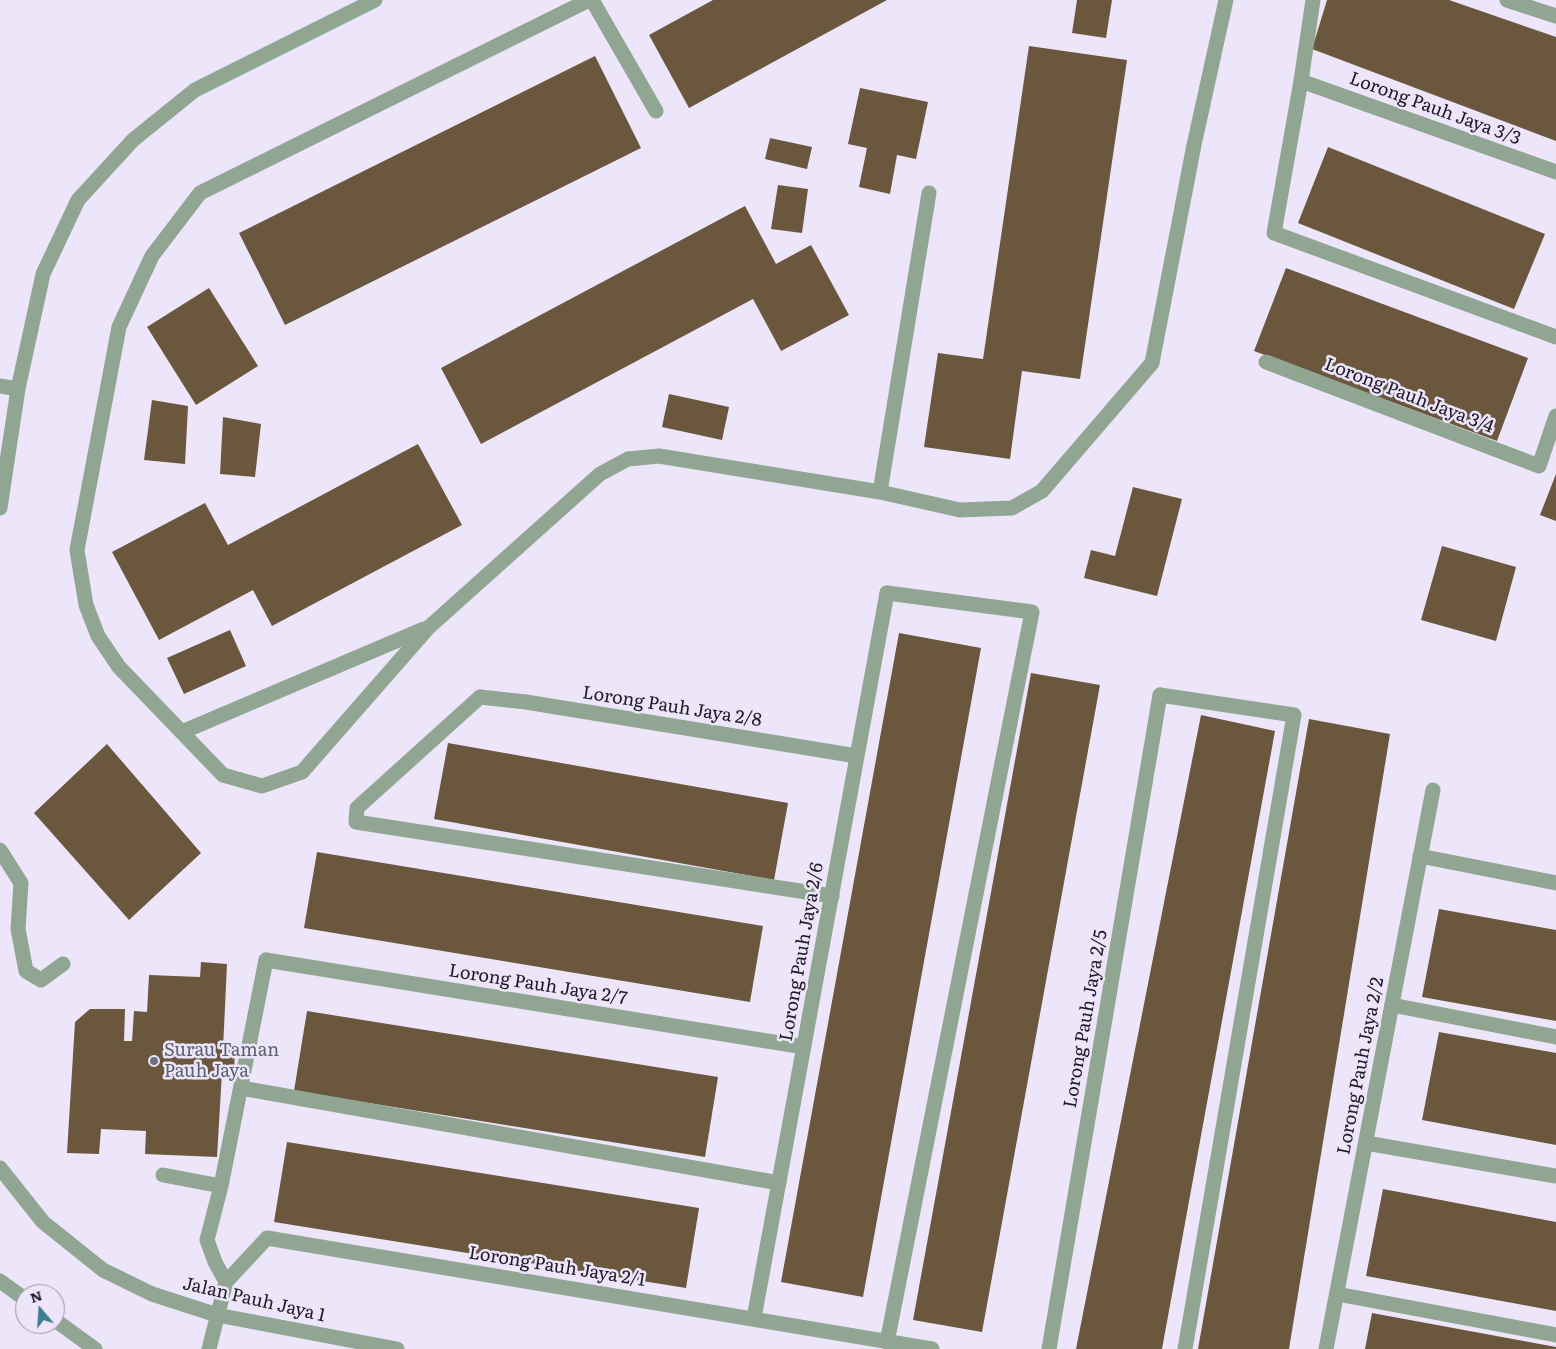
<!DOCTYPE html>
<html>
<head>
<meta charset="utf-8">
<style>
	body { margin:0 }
	#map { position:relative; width:1556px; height:1349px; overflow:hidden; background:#ede6fa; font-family:Literata,serif }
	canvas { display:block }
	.north { position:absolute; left:15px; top:1284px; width:50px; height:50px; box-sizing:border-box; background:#ede6fa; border:1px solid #9b95a6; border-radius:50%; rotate:342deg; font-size:14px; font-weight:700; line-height:20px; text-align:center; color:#201b27 }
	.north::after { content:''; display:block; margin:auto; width:18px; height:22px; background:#3b7c8f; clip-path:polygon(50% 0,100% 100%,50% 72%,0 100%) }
</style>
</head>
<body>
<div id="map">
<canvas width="1556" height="1349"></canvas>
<div class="north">N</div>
</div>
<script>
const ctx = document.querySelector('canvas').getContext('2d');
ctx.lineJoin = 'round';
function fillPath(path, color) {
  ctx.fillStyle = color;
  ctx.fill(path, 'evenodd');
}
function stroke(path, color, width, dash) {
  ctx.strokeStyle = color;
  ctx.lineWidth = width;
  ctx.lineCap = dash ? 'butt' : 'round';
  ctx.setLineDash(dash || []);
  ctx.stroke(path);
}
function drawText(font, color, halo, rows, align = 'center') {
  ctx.font = font + ' Literata,serif';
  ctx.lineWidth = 5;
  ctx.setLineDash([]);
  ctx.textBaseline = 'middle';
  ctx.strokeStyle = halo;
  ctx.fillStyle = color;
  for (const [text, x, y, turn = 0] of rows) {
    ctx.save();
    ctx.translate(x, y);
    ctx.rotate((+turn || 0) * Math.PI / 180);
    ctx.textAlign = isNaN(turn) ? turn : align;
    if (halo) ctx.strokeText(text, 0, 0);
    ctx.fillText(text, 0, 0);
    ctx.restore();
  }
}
fillPath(new Path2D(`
	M 713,0 L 887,0 L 689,108 L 649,35 Z
	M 1077,0 L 1112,0 L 1106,38 L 1072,33 Z
	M 1327,0 L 1449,0 L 1556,37 L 1556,141 L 1312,49 Z
	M 1029,46 L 1127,60 L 1080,379 L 1022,371 L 1010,459 L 924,447 L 938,353 L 983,359 Z
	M 595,56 L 641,148 L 285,325 L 239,233 Z
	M 860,88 L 928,102 L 916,159 L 897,155 L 890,194 L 859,187 L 867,148 L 848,144 Z
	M 770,138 L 812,147 L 807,169 L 765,159 Z
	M 1328,147 L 1545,234 L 1514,309 L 1298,223 Z
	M 778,185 L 808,189 L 802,233 L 771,229 Z
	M 745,206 L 776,264 L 811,245 L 849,315 L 781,351 L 753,299 L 481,444 L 441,368 Z
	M 1286,268 L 1528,358 L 1497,441 L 1254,351 Z
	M 209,288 L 258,366 L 196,405 L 147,327 Z
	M 669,394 L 729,407 L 722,440 L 662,427 Z
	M 152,400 L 188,406 L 185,464 L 144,460 Z
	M 223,417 L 261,424 L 255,477 L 220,474 Z
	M 418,444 L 462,525 L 272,626 L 253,590 L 159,640 L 112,552 L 205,503 L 228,545 Z
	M 1556,474 L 1556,521 L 1540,515 Z
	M 1133,487 L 1182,499 L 1157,596 L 1084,578 L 1091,550 L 1115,556 Z
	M 1442,546 L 1516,567 L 1496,641 L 1421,620 Z
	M 230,630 L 246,666 L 184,694 L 167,658 Z
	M 899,633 L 981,648 L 863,1297 L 781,1282 Z
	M 1031,673 L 1100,685 L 982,1332 L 913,1320 Z
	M 1201,715 L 1275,731 L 1162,1349 L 1076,1349 Z
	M 1309,719 L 1390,734 L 1289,1349 L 1198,1349 Z
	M 448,743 L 788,803 L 774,880 L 434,819 Z
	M 107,744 L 201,853 L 129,920 L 34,813 Z
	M 317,852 L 763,926 L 750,1002 L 304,928 Z
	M 1439,909 L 1556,930 L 1556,1021 L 1422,997 Z
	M 201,962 L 227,964 L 223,1049 L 235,1050 L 234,1073 L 222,1072 L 217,1157 L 145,1154 L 146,1131 L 101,1129 L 99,1154 L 67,1153 L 75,1022 L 90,1009 L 125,1009 L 124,1041 L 132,1041 L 134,1011 L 147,1012 L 149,975 L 200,977 Z
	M 307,1011 L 718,1077 L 705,1157 L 294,1091 Z
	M 1439,1032 L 1556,1053 L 1556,1145 L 1422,1120 Z
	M 287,1142 L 699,1208 L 686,1288 L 274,1222 Z
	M 1383,1189 L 1556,1222 L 1556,1311 L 1366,1276 Z
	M 1372,1313 L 1556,1347 L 1556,1349 L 1365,1349 Z`), '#6b573d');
stroke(new Path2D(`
	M 589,0 L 200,193 L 152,256 L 119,327 L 77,550 L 86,605 L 98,636 L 119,667 L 223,775 L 262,786 L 302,772 L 428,628 L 600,474 L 628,459 L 659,456 L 880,492 L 960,510 L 1012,508 L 1042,491 L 1152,363 L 1194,145 L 1226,0
	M 592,0 L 656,111
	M 1313,0 L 1301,81 L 1274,233 L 1556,337
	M 1507,0 L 1556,16
	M 880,492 L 929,193
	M 887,593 L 1032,612 L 887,1342
	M 1160,695 L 1294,715 L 1185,1349
	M 480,697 L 357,808 L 356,822 L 832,896
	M 182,732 L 424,629
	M 0,850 L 21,883 L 18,929 L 26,971 L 41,980 L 63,964
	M 1392,1005 L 1556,1037
	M 241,1088 L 779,1183
	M 163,1175 L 221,1186
	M 226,1282 L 215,1262 L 207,1240 L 221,1186 L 266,960
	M 1337,1294 L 1556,1335`), '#91a593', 15);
stroke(new Path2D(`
	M 1301,81 L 1556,172
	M 1266,362 L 1539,466 L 1556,416
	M 0,386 L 18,389
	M 0,508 L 18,389 L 43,274 L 78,200 L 133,140 L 195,90 L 375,0
	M 480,697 L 526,702 L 857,756
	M 1420,856 L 1556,883
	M 266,960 L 804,1047
	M 1366,1143 L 1556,1176
	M 0,1168 L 43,1222 L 103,1270 L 152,1294 L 217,1315 L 397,1349
	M 0,1281 L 25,1299
	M 754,1318 L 887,593
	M 55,1320 L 95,1349
	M 209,1349 L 226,1282 L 267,1238 L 932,1349
	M 1049,1349 L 1160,695
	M 1326,1349 L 1433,790`), '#91a593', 15);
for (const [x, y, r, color] of [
	[154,1061,5,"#6b7280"]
]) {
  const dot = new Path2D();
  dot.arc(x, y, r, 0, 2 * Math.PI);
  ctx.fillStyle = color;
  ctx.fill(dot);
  stroke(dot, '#ede6fa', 2);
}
drawText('18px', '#201b27', '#ede6fa', [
	["Lorong Pauh Jaya 3/3",1435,109,20],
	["Lorong Pauh Jaya 3/4",1409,396,21],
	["Lorong Pauh Jaya 2/8",672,707,9],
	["Lorong Pauh Jaya 2/6",802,952,-80],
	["Lorong Pauh Jaya 2/7",538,985,9],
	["Lorong Pauh Jaya 2/5",1086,1019,-80],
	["Lorong Pauh Jaya 2/2",1361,1066,-79],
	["Lorong Pauh Jaya 2/1",557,1267,9],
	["Jalan Pauh Jaya 1",254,1300,13]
]);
drawText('18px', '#5b616d', '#ede6fa', [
	["Surau Taman",164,1051],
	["Pauh Jaya",164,1072]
], 'left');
</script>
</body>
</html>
